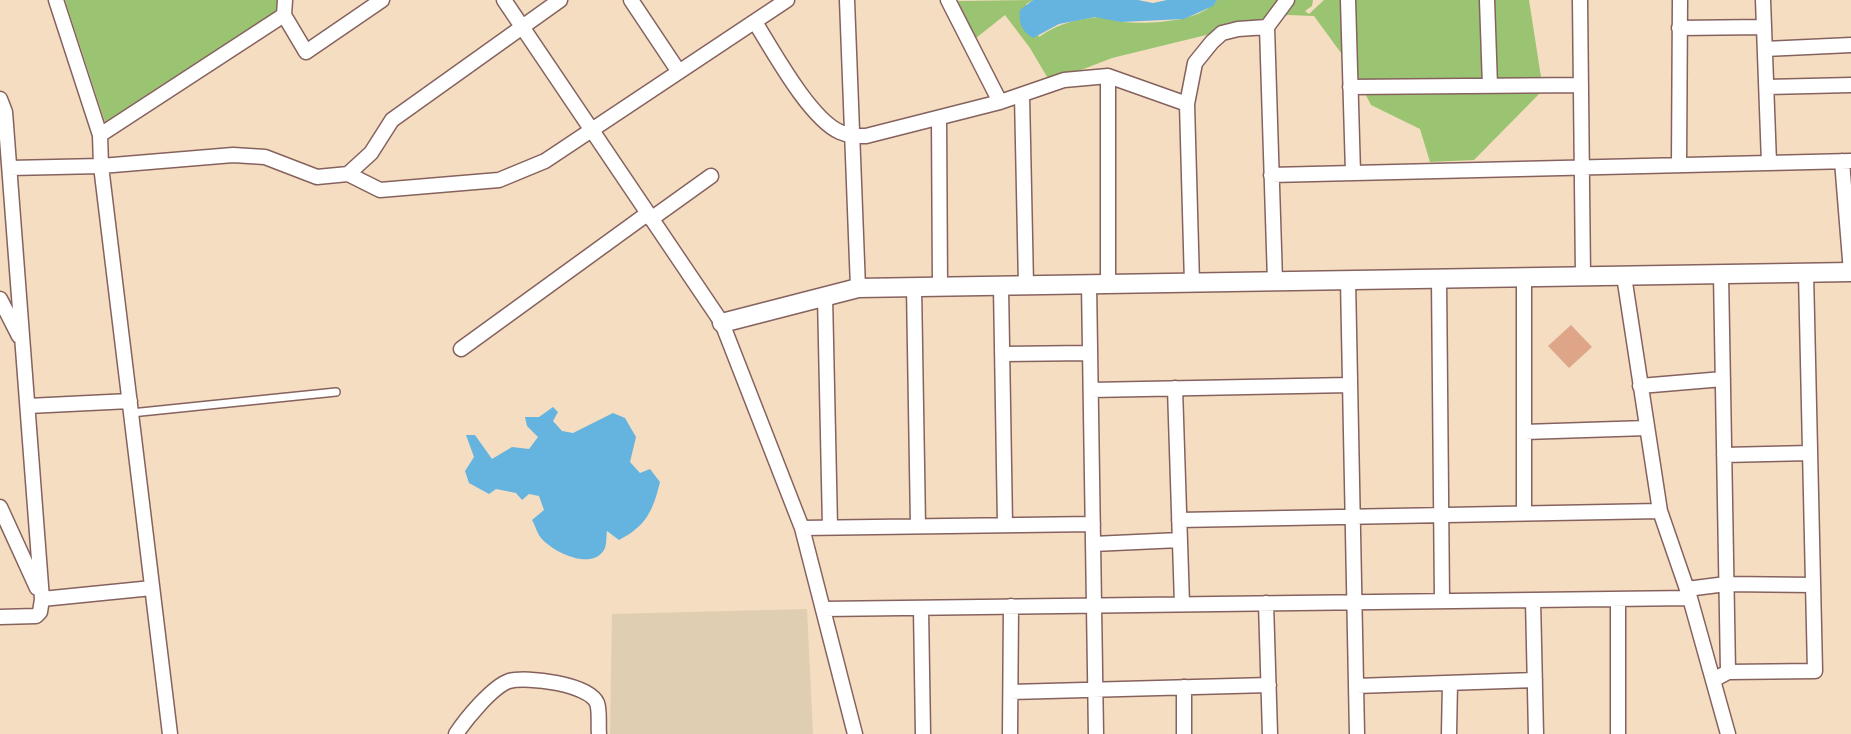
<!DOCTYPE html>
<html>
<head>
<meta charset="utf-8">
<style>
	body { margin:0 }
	canvas { display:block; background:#f4ddc0 }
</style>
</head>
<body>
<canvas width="1851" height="734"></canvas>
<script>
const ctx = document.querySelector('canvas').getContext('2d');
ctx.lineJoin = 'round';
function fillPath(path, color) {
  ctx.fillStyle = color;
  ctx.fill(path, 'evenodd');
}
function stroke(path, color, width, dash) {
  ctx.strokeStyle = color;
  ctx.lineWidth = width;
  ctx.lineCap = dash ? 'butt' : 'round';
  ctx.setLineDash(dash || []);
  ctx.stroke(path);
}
fillPath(new Path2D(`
	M 807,609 L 813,734 L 610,734 L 612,614 Z`), '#dfceb1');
fillPath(new Path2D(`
	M 65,0 L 284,0 L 285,5 L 105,122 Z
	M 1033,0 L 1026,4 L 1039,37 C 1057,24 1076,19 1098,17 C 1106,17 1114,21 1122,22 C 1149,24 1200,23 1217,0 L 1313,0 L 1312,6 L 1305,11 L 1309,14 L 1324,0 L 1529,0 L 1543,90 L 1474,160 L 1430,162 L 1420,129 L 1371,105 L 1352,68 L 1314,16 L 1288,15 L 1112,58 L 1050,82 L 1030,48 L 1005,15 L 976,38 L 958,1 Z`), '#9ac471');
fillPath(new Path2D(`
	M 1033,0 L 1138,0 L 1153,3 L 1167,0 L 1217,0 L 1213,6 L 1184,19 L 1121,22 L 1095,17 L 1059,24 L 1033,38 C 1022,32 1018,22 1020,10 Z
	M 553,407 L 558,412 L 553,421 L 562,431 L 573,433 L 613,413 L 625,418 L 636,437 L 630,462 L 640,473 L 650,469 L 660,482 C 653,511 646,526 619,540 L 607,531 C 606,537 607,545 604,550 C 591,571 553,552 541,538 C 537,533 535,525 532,520 L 544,510 L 539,496 L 529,494 L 522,500 L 516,493 L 496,489 L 489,494 L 469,483 L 465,471 L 474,457 L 466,435 L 475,435 L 492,459 L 512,447 L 529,449 L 538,437 L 527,426 L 525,417 L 539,417 Z`), '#65b4df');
fillPath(new Path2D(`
	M 1571,325 L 1592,347 L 1569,368 L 1548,346 Z`), '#dfa589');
const service = new Path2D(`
	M 131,413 L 336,392`);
const minor = new Path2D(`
	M 56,0 L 100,135 L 101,166 L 233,155 L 265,157 L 317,177 L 348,174 L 380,190 L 499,180 L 545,161 L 787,0
	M 285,0 L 284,15 L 306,52 L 382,0
	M 504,0 L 722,323 L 802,528 L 855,734
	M 631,0 L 679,72
	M 847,0 L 858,288
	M 948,0 L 1000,102
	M 1348,0 L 1353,173
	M 1487,0 L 1490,86
	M 1580,0 L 1583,276
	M 1763,0 L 1769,163
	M 755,22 C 773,51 810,119 840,132 C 849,136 857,136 866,136 L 1000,102 L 1064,80 L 1108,76 L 1187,104
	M 1267,27 L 1275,281
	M 1679,28 L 1764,27
	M 1765,49 L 1851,45
	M 1108,76 L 1108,284
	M 1350,87 L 1581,85
	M 1767,87 L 1851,85
	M 1022,95 L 1026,285
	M 0,99 L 5,112 L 42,599 L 40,612 L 36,616 L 0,617
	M 939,118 L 940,287
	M 100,135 L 284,15
	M 1842,161 L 1851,272
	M 1679,165 L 1680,0
	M 10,168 L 101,166 L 170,734
	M 348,174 L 371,153 L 392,120 L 560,0
	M 1271,175 L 1851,161
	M 651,219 L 711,176
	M 1721,274 L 1728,672
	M 1624,276 L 1660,511 L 1690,598 L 1728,734
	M 1439,279 L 1442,601
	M 1348,280 L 1357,734
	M 1192,283 L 1187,104 L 1195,63 L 1212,42 L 1222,33 L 1238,29 L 1267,27 L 1287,0
	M 1089,284 L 1096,734
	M 914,287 L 918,526
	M 1001,287 L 1005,525
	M 825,296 L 830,527
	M 0,299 L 19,336
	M 461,349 L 647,214
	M 1002,354 L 1090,353
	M 1640,386 L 1723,379
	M 1175,388 L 1182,604
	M 1091,390 L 1350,385
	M 28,406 L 130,401
	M 1524,432 L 1647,428
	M 1724,455 L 1810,453
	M 0,507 L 37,588
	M 1524,513 L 1524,277
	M 1179,520 L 1660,511
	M 802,528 L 1093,524
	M 1093,544 L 1180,540
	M 1687,589 L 1726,584 L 1813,585
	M 42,599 L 152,588
	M 1618,599 L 1618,734
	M 1533,600 L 1536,734
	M 1266,603 L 1270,734
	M 921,608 L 923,734
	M 823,609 L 1690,598
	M 1713,680 L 1728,672 L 1815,671 L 1806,273
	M 1356,686 L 1535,680
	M 1011,692 L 1269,685
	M 456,734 C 466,719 492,687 509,681 C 527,676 589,684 597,703 C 600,711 598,725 599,734
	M 1010,734 L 1011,606
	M 1184,734 L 1184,687
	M 1449,734 L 1450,683`);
const tertiary = new Path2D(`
	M 722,323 L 858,288 L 1851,272`);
stroke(service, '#86625f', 10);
stroke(minor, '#86625f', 17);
stroke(tertiary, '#86625f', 21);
stroke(service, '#fff', 7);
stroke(minor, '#fff', 14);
stroke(tertiary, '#fff', 18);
</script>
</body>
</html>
